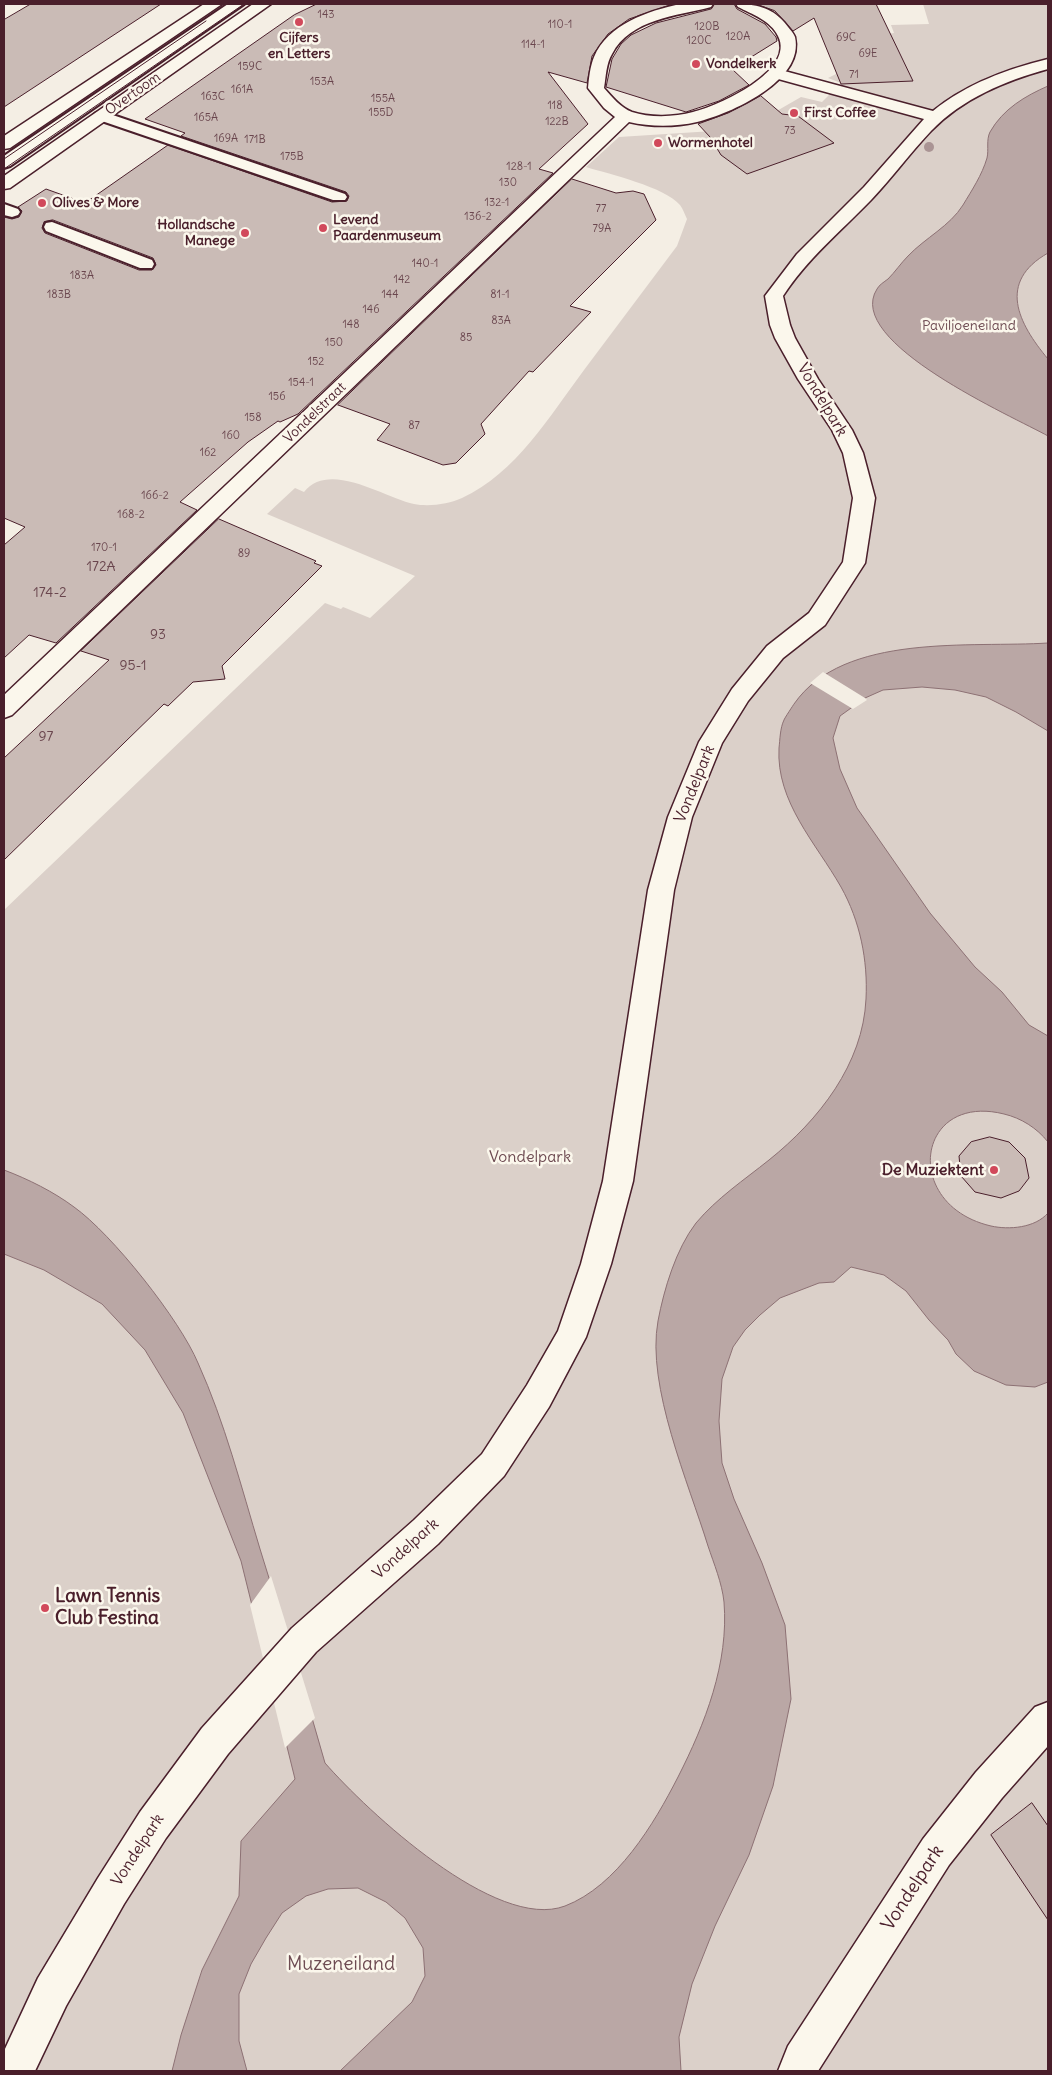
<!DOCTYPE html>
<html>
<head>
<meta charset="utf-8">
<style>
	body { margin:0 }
	#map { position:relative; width:1052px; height:2075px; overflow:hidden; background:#f4eee4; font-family:Delius,sans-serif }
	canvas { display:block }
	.frame { position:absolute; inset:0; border:5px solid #4a1f2b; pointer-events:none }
</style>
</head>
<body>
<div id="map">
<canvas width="1052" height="2075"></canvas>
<div class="frame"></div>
</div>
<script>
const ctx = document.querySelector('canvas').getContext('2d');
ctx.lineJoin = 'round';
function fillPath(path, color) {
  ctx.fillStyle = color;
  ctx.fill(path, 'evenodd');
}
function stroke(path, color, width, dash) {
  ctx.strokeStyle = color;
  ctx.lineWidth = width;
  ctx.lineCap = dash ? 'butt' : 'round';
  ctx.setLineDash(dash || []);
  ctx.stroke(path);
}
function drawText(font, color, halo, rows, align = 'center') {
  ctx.font = font + ' Delius,sans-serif';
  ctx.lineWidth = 5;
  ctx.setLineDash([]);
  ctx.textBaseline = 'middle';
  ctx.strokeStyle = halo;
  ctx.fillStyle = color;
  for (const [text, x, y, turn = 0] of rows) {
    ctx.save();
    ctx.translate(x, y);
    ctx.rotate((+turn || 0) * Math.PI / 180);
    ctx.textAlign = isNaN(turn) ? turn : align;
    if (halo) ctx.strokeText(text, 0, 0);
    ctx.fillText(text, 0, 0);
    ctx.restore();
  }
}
fillPath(new Path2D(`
	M 923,4 L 1048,4 L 1048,2071 L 4,2071 L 4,910 L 325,603 L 341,609 L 343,607 L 370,618 L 415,576 L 267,514 L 295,488 L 304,492 C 330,460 384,498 414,504 C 429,507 449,504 462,498 C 516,473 549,417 584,370 C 615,329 646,287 677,246 L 687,219 C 685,215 683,209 680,205 C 665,187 609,174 586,167 L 619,137 L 713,131 L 768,116 L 801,97 L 822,102 L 841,83 L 828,78 L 838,73 L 888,34 L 894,33 L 891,25 L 929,24 Z`), '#dbd0c9');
const water = new Path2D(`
	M 1048,86 L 1048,253 C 997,282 1018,323 1048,359 L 1048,436 C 1014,417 843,342 877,289 C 879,285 884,282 888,279 C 895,272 901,263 908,256 C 925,238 950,226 963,205 C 972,190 982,175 987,158 C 989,150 986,140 990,132 C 1003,109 1025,96 1048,86 Z
	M 1048,643 L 1048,731 L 1016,712 L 986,697 L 955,690 L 922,687 L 883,690 L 865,698 L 840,716 L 833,738 L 840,769 L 857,808 L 930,913 L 975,967 L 1002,992 L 1029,1025 L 1048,1036 L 1048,1142 C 1037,1128 1021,1118 1004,1114 C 916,1092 901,1205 991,1226 C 1009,1230 1035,1228 1048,1213 L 1048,1382 L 1035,1387 L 1006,1385 L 974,1371 L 956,1354 L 948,1340 L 929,1320 L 906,1291 L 884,1275 L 851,1267 L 834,1282 L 819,1283 L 780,1298 L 760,1315 L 745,1330 L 733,1347 L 722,1379 L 719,1421 L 722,1463 L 734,1499 L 762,1563 L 785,1625 L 791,1699 L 773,1786 L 749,1855 L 715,1926 L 692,1984 L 679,2037 L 681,2071 L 340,2071 L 412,2002 L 425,1976 L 423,1948 L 405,1918 L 386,1902 L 358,1888 L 328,1889 L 306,1896 L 282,1913 L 266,1938 L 251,1964 L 239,1994 L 239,2041 L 247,2071 L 172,2071 L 181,2035 L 202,1970 L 239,1896 L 241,1841 L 295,1779 L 241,1561 L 183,1413 L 145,1350 L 102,1304 L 44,1270 L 4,1254 L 4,1170 C 28,1179 54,1192 74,1207 C 112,1234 180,1320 198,1363 C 225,1423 241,1486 260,1549 C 282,1621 305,1691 325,1763 C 367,1811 496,1932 565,1906 C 617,1886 654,1824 678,1777 C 705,1724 729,1663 724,1602 C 722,1583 714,1564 708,1546 C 689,1484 646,1386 658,1321 C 664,1289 676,1249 696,1223 C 717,1198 744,1180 769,1160 C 819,1120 863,1064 866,999 C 868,960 860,921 841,887 C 816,843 776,802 779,748 C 780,740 780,728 784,720 C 784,719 794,704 794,704 C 844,632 971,648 1048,643 Z`);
fillPath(water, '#baa7a5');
stroke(water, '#8d7174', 1);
fillPath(new Path2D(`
	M 823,672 L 865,698 L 867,700 L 853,709 L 810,683 Z
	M 271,1576 L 315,1718 L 285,1748 L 250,1605 Z`), '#f4eee4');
const building = new Path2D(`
	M 31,4 L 161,4 L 4,107 L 4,20 Z
	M 317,4 L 673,4 L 629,19 L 608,34 L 592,56 L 587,83 L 548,72 L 588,124 L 539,169 L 553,173 L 298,414 L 280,422 L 278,421 L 248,442 L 180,502 L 197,510 L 56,643 L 29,635 L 4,658 L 4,545 L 25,527 L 4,518 L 4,217 L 12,219 L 19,217 L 22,211 L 18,207 L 46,189 L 85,203 L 168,145 L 332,202 L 347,201 L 349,196 L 346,192 L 181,136 L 185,133 L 145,119 L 294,15 ZM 53,220 L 153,258 L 156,265 L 152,270 L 139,270 L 45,233 L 42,228 L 44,222 Z
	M 715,4 L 734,4 L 737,9 L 765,24 L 776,37 L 777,41 L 732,69 L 749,85 L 719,101 L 686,112 L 606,87 L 612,59 L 621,44 L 631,35 L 656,23 L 711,9 Z
	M 756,4 L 876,4 L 913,81 L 841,84 L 814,18 L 793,31 L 775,11 Z
	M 761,96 L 782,114 L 798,116 L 834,143 L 747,174 L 721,155 L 710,137 L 698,124 L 728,113 Z
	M 572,179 L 616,193 L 633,191 L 644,194 L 656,220 L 570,306 L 591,312 L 533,372 L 529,371 L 481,424 L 485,434 L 456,463 L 443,465 L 377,440 L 390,424 L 338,405 Z
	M 219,519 L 316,561 L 314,563 L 322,566 L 222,666 L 225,679 L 193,682 L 168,706 L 164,704 L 4,860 L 4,758 L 109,660 L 81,651 Z
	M 990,1137 L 1009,1142 L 1025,1158 L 1029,1178 L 1019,1191 L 1001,1198 L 975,1192 L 961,1176 L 959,1156 L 971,1142 Z
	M 1032,1803 L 1048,1826 L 1048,1920 L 991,1835 Z`);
fillPath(building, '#cabbb6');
stroke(building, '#4a1f2b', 1);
const service = new Path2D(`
	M 228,4 L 244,4 L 10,166 L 4,168 L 4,156 Z
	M 101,111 L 345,194 L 347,197 L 345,200 L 333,200 L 96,119 L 93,116 L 96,113 Z
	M 4,204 L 18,209 L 20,212 L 18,215 L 12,217 L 4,215 Z
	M 52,222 L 152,260 L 154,264 L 152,268 L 140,268 L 46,231 L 44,227 L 46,223 Z`);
const pedestrian = new Path2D(`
	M 1048,59 L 1048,69 C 1005,81 963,98 931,131 C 910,153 892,178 871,200 C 841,231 807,259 783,296 L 790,325 L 795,338 L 818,379 L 852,430 L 863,453 L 875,498 L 865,563 L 825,625 L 783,658 L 748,701 L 722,743 L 692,817 L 674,890 L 633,1181 L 611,1264 L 586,1337 L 549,1407 L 504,1476 L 438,1544 L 316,1652 L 228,1754 L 166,1838 L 124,1904 L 66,2006 L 35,2071 L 4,2071 L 4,2051 L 38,1978 L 98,1878 L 140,1812 L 202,1728 L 292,1628 L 414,1520 L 482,1454 L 527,1385 L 558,1331 L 581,1264 L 603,1181 L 648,890 L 668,817 L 699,742 L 732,689 L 767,646 L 809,613 L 843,562 L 853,498 L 843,453 L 832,430 L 798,379 L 775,338 L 770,325 L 765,296 L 797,254 L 864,187 L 924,119 L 771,77 L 769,74 L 771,71 L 777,69 L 933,111 C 966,84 1007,69 1048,59 Z
	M 1048,1702 L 1048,1746 L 1002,1798 L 949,1865 L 818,2071 L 778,2071 L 788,2046 L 923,1839 L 976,1772 L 1035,1707 Z`);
const minor = new Path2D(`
	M 680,4 L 713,4 L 711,7 C 677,16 630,19 612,54 C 606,64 606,76 604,88 C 612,97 621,108 632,112 C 650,118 675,117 693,112 C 718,106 796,71 778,36 C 771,21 752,14 738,7 L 736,4 C 755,4 771,7 784,22 C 787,26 793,32 795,37 C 805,81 730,114 697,122 C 675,127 651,127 629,122 L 12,715 L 4,718 L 4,695 L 615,117 L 604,108 L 588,88 C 589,78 590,67 594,57 C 608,24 648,11 680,4 Z`);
const secondary = new Path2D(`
	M 204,4 L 222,4 L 10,148 L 4,149 L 4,136 Z
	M 253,4 L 271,4 L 10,188 L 4,189 L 4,176 Z`);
stroke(service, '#4a1f2b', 4);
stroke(pedestrian, '#4a1f2b', 3);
stroke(minor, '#4a1f2b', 3);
stroke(secondary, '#4a1f2b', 3);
fillPath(service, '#fbf7ec');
fillPath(pedestrian, '#fbf7ec');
fillPath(minor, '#fbf7ec');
fillPath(secondary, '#fbf7ec');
stroke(new Path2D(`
	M 4,159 L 206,21
	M 4,169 L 244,4`), '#4a1f2b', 1);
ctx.fillStyle = '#aa9494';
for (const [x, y] of [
	[929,147]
]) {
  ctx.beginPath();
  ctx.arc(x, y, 5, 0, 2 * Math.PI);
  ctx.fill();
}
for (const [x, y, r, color] of [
	[299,22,5,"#d1495b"],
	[696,64,5,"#d1495b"],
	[794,113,5,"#d1495b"],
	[658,143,5,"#d1495b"],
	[42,203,5,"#d1495b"],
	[323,228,5,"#d1495b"],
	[245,233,5,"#d1495b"],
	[994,1170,5,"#d1495b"],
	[45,1608,5,"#d1495b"]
]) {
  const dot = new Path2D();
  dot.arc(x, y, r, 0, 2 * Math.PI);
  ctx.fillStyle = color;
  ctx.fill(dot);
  stroke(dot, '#fbf7ec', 2);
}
drawText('11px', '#6a464e', null, [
	["143",326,15],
	["110-1",560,25],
	["120B",707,27],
	["120A",738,37],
	["69C",846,38],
	["120C",699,41],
	["114-1",533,45],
	["69E",868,54],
	["159C",250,67],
	["71",854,75],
	["153A",322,82],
	["161A",242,90],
	["163C",213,97],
	["155A",383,99],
	["118",555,106],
	["155D",381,113],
	["165A",206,118],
	["122B",557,122],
	["73",790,131],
	["169A",226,139],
	["171B",255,140],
	["175B",292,157],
	["128-1",519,167],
	["130",508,183],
	["132-1",497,203],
	["77",601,209],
	["136-2",478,217],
	["79A",602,229],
	["140-1",425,264],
	["183A",82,276],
	["142",402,280],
	["183B",59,295],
	["144",390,295],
	["81-1",500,295],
	["146",371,310],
	["83A",501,321],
	["148",351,325],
	["85",466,338],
	["150",334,343],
	["152",316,362],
	["154-1",301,383],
	["156",277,397],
	["158",253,418],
	["87",414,426],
	["160",231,436],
	["162",208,453],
	["166-2",155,496],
	["168-2",131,515],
	["170-1",104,548],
	["89",244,554]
]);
drawText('bold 14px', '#4a1f2b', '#fbf7ec', [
	["Cijfers",299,38,"center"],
	["en Letters",299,54,"center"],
	["Vondelkerk",706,64],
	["First Coffee",804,113],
	["Wormenhotel",668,143],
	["Olives & More",52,203],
	["Levend",333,220],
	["Paardenmuseum",333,236],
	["Hollandsche",235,225,"right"],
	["Manege",235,241,"right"]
], 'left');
drawText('14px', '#4a1f2b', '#fbf7ec', [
	["Overtoom",133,94,-35],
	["Vondelstraat",315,413,-44]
]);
drawText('14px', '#6e4b52', '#fbf7ec', [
	["Paviljoeneiland",969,326]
]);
drawText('14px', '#6a464e', null, [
	["172A",101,567],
	["174-2",50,593],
	["93",158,635],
	["95-1",133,666],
	["97",46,737]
]);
drawText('16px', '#4a1f2b', '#fbf7ec', [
	["Vondelpark",822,400,59],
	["Vondelpark",695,784,-68],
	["Vondelpark",406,1549,-42],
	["Vondelpark",138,1850,-57]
]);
drawText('16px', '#6e4b52', '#fbf7ec', [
	["Vondelpark",530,1157]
]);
drawText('bold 16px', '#4a1f2b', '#fbf7ec', [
	["De Muziektent",984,1170]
], 'right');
drawText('bold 19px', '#4a1f2b', '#fbf7ec', [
	["Lawn Tennis",55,1597],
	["Club Festina",55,1619]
], 'left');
drawText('19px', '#4a1f2b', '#fbf7ec', [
	["Vondelpark",913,1888,-57]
]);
drawText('19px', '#6e4b52', '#fbf7ec', [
	["Muzeneiland",341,1965]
]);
</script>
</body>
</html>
